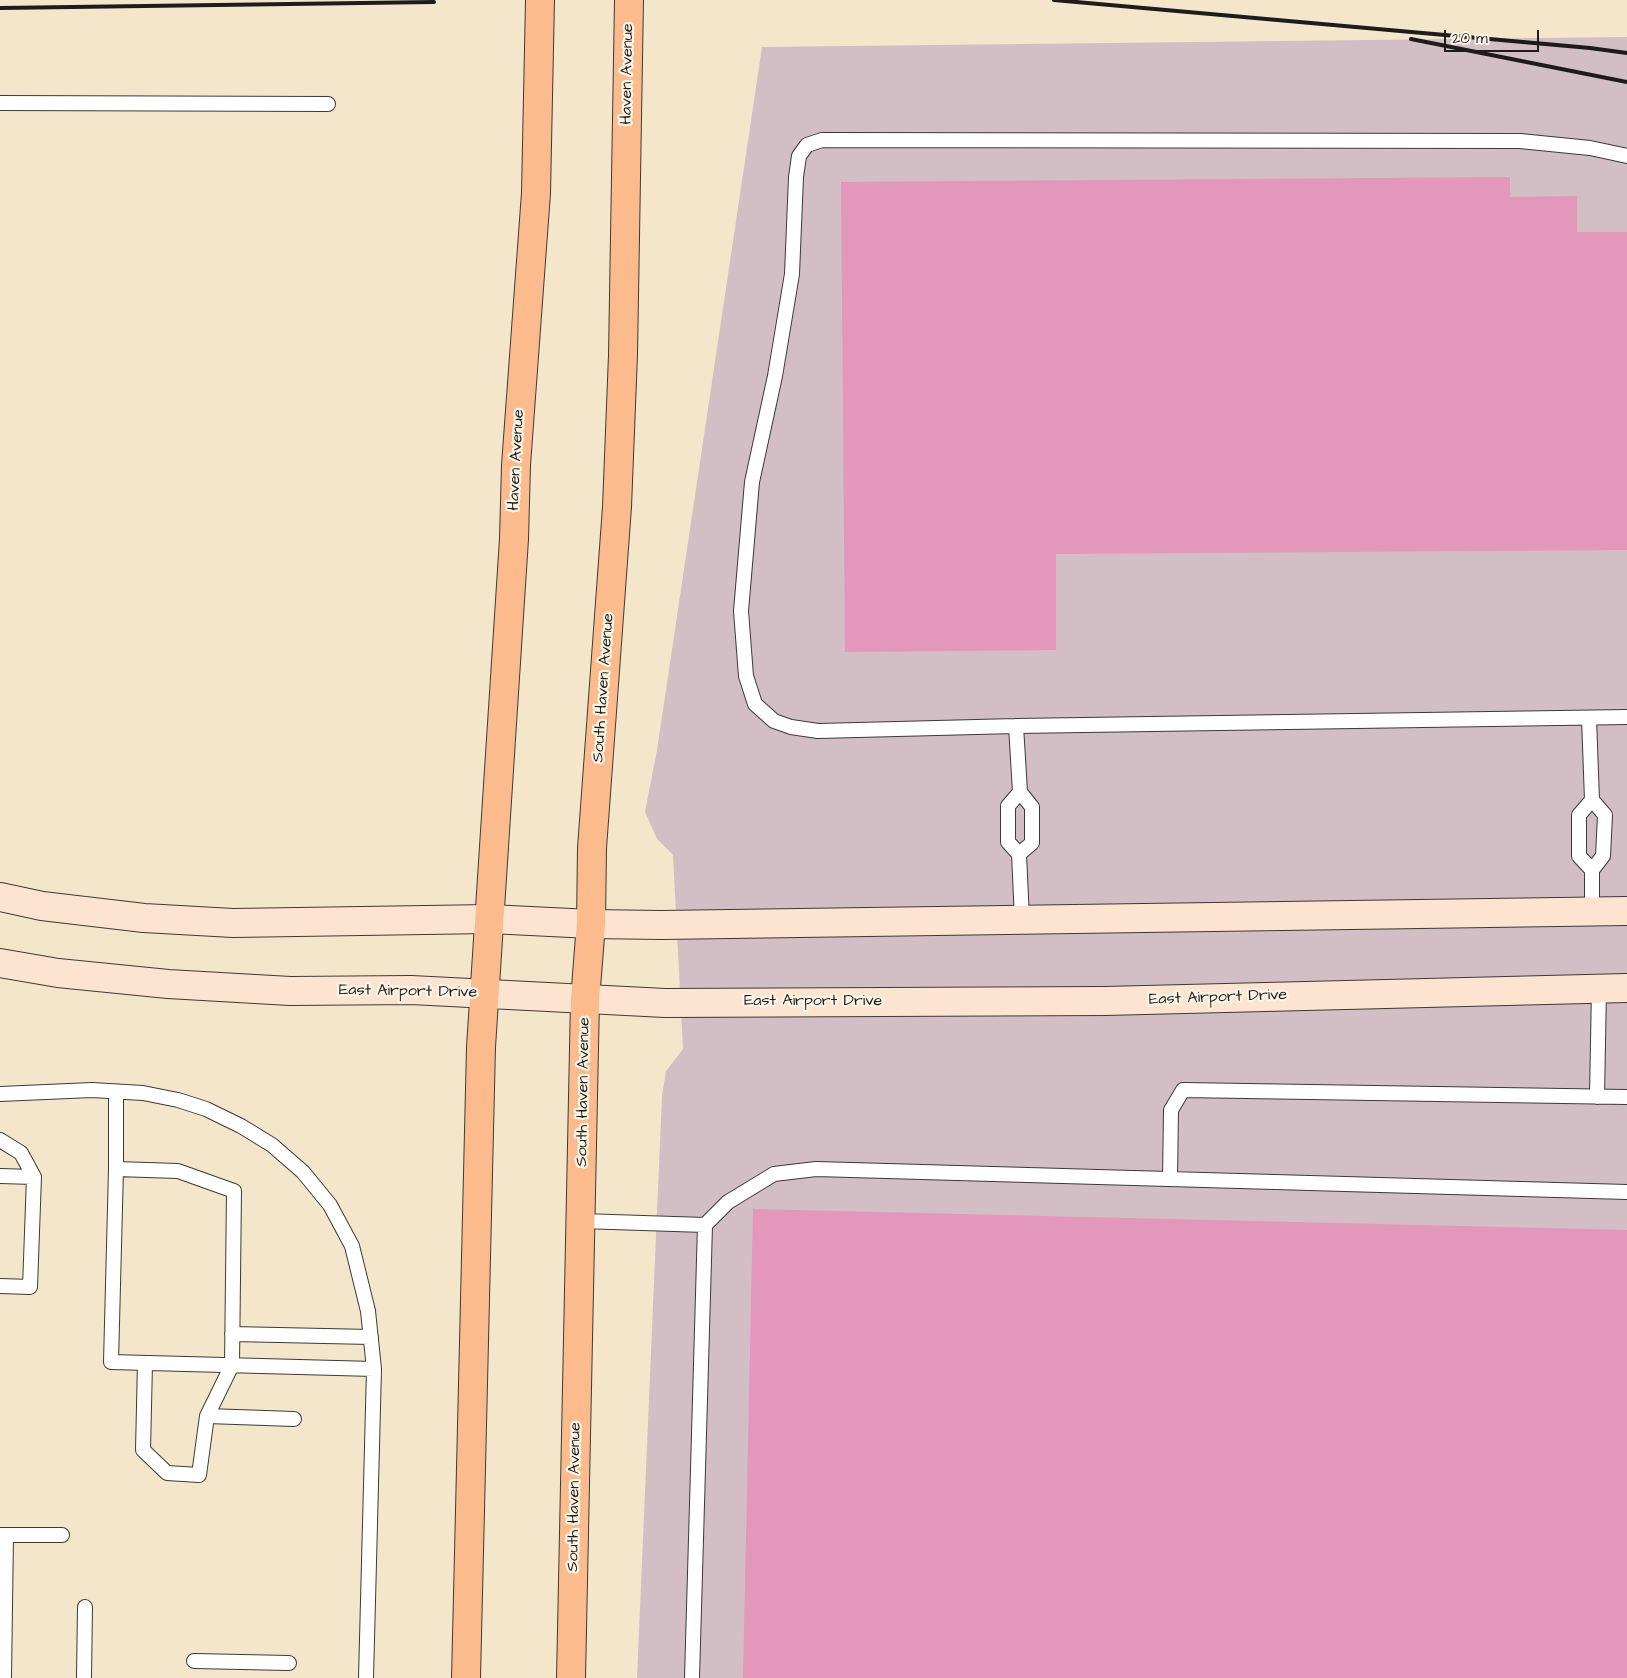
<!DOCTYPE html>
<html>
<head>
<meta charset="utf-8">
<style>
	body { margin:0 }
	#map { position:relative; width:1627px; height:1678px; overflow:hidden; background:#f4e6cb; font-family:"Architects Daughter",sans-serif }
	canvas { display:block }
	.scale { position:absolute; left:1444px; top:30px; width:95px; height:22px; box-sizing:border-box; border:2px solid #1c1c1c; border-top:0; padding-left:6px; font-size:15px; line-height:18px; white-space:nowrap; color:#1c1c1c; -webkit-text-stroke:4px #fcf5e5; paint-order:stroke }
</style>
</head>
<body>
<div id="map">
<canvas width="1627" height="1678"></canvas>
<div class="scale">20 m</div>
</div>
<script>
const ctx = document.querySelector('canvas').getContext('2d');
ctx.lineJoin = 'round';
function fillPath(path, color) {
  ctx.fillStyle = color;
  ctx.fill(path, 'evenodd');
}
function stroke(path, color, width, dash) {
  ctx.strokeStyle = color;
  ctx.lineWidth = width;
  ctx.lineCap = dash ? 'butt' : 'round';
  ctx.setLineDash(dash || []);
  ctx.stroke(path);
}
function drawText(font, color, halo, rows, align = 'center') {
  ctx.font = font + ' "Architects Daughter",sans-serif';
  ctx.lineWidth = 4.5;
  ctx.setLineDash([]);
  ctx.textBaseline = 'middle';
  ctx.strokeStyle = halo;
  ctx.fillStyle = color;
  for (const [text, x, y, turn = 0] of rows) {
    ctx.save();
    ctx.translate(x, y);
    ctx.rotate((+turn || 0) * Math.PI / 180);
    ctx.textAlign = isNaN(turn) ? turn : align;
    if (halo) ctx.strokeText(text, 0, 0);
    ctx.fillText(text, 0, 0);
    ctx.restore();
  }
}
fillPath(new Path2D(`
	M 1627,37 L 1627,1678 L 637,1678 L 662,1096 L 666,1071 L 683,1049 L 673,855 L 657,839 L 645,812 L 657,750 L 762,47 Z`), '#d2bec4');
fillPath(new Path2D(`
	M 1510,177 L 1510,197 L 1577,196 L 1577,232 L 1627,232 L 1627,550 L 1056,554 L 1056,650 L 845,652 L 841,182 Z
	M 753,1209 L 1627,1230 L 1627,1678 L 743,1678 Z`), '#e397bb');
const service = new Path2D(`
	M 0,103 L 328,104
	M 1627,156 L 1590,148 L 1520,141 L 822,140 L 807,145 L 799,156 L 796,177 L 792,274 L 775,376 L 752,482 L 741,611 L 746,676 L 755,704 L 774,721 L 791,727 L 818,731 L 1016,726 L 1627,717
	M 1589,718 L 1592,800 L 1605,815 L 1603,856 L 1592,870
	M 1016,726 L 1020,792 L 1032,807 L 1032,843 L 1019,854
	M 1020,792 L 1008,806 L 1008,842 L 1019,854 L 1022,919
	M 1592,800 L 1579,815 L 1579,856 L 1592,870 L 1592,911
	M 116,1092 L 116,1169 L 178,1171 L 234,1191 L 232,1365 L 207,1416 L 199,1475 L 167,1473 L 143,1450 L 145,1363
	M 0,1094 L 92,1090 L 143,1093 L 178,1100 L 206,1109 L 241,1126 L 272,1145 L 303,1172 L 330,1205 L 352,1246 L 368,1311 L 374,1369 L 366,1678
	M 1597,1097 L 1599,988
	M 0,1140 L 21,1153 L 34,1177 L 30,1287 L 0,1286
	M 116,1169 L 111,1362 L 374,1369
	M 0,1176 L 34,1177
	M 1170,1179 L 1171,1110 L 1183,1090 L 1627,1097
	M 581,1221 L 705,1225
	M 232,1334 L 371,1337
	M 207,1416 L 294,1419
	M 0,1535 L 62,1535
	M 194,1661 L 289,1663
	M 4,1678 L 6,1535
	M 84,1678 L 85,1607
	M 692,1678 L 705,1225 L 728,1202 L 774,1174 L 816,1169 L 1627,1192`);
const secondary = new Path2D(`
	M 0,897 L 42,906 L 144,918 L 233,923 L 490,919 L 591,924 L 661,925 L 1627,911
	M 0,963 L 58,973 L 168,984 L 290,991 L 411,990 L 665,1003 L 1105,1001 L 1627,988`);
const primary = new Path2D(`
	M 466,1678 L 481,1047 L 514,539 L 516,465 L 536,193 L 540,0
	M 571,1678 L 585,1000 L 591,924 L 592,848 L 617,507 L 623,355 L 629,0`);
stroke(service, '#3c3a36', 16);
stroke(secondary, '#3c3a36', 30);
stroke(primary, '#3c3a36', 30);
stroke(service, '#fff', 14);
stroke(secondary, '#fde4d1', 28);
stroke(primary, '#fbbb8c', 28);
stroke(new Path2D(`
	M 1054,0 L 1590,48 L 1627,53
	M 0,8 L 434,2
	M 1411,39 L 1627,82`), '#1c1c1c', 4);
drawText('16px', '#1c1c1c', '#fcf5e5', [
	["Haven Avenue",628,74,-89],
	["Haven Avenue",517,460,-87],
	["South Haven Avenue",604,688,-86],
	["East Airport Drive",408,992,1],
	["East Airport Drive",1218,998,-2],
	["East Airport Drive",813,1002],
	["South Haven Avenue",584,1092,-89],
	["South Haven Avenue",575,1497,-89]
]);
</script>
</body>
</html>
